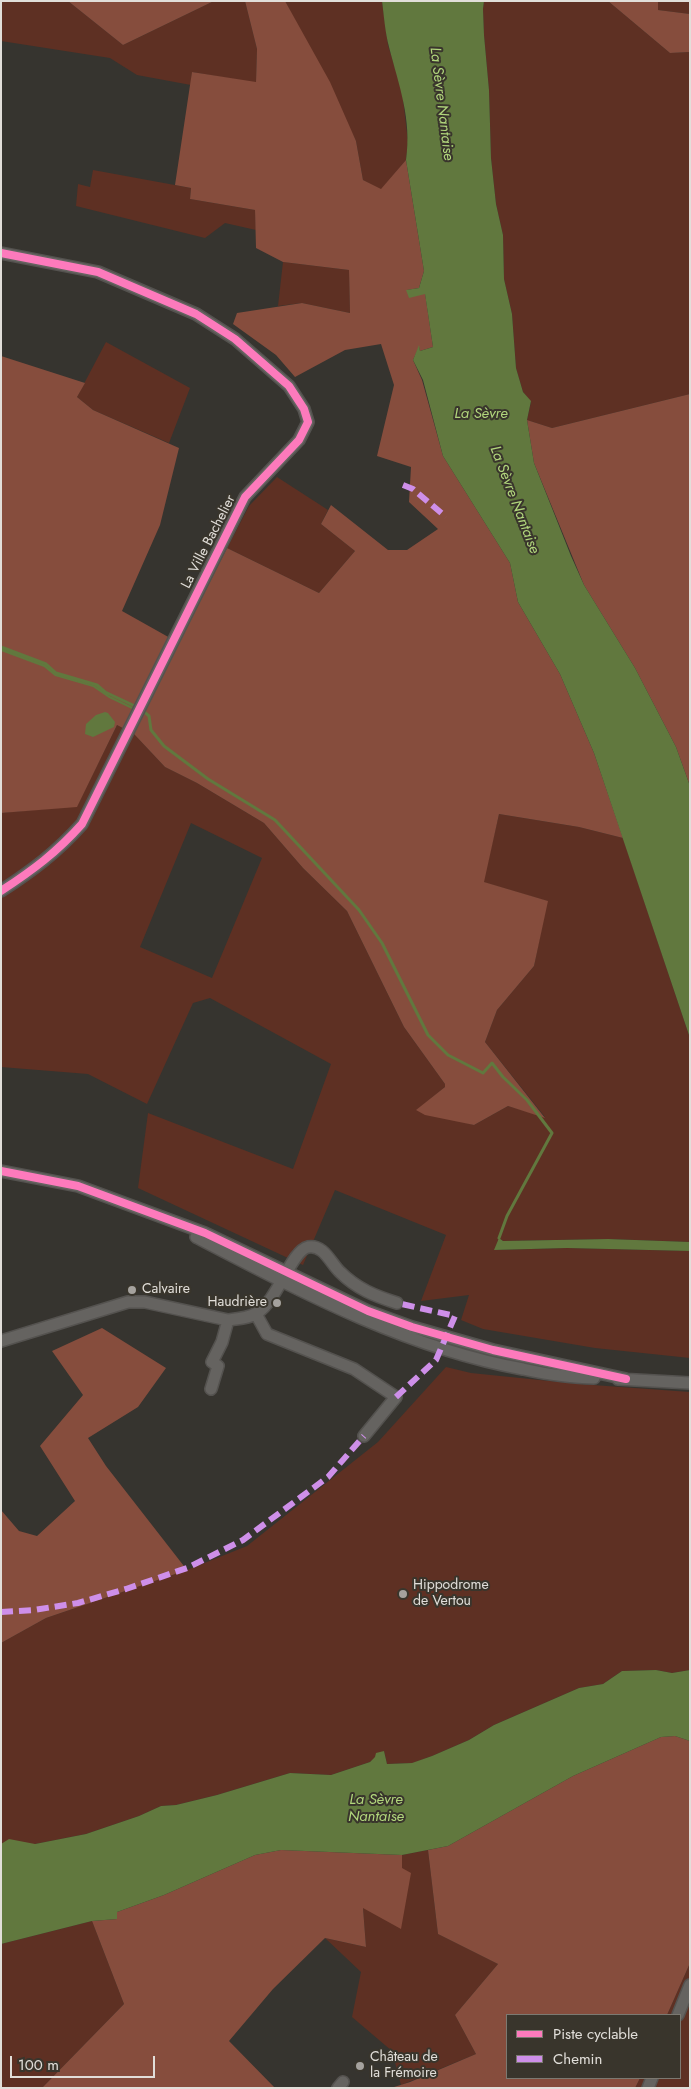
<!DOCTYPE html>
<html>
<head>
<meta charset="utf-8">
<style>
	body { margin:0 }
	#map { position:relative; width:691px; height:2089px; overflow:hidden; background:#36342f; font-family:Jost,sans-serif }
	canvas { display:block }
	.frame { position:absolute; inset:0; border:2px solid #e1ded9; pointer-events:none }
	.legend { position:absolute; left:506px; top:2014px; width:175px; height:65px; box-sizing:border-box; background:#39352c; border:1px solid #7c7971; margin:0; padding:6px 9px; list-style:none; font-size:15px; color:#e1ded9 }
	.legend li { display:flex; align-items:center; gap:10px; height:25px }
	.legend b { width:25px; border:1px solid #7c7971 }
	.scale { position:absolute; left:10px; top:2056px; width:145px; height:22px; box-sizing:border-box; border:2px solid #e1ded9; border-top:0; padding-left:6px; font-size:15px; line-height:18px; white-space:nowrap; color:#e1ded9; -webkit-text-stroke:4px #39352c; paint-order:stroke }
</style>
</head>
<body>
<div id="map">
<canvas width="691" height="2089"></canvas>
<div class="frame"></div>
<ul class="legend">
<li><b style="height:6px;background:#fd7abc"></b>Piste cyclable</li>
<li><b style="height:6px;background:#ce8fe9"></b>Chemin</li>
</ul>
<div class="scale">100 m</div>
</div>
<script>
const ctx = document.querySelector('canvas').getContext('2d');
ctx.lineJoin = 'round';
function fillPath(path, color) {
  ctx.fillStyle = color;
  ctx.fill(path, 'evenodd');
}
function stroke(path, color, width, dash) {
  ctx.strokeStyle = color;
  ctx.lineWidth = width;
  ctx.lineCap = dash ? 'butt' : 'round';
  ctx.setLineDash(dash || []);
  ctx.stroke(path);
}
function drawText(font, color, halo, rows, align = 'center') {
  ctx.font = font + ' Jost,sans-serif';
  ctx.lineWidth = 4;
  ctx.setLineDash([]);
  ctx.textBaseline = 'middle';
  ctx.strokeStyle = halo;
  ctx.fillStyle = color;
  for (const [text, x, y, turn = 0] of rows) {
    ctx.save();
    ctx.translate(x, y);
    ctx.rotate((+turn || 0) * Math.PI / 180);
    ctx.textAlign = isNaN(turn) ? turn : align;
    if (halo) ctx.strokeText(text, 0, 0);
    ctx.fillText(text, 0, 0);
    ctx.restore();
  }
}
fillPath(new Path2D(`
	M 1,1 L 68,1 L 123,45 L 214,1 L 245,1 L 257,49 L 256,83 L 192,72 L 191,85 L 137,75 L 110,58 L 1,41 Z
	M 285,1 L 382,1 L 388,45 L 402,90 L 408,142 L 406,160 L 381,190 L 363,180 L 356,141 Z
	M 484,1 L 608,1 L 670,53 L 690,52 L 690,394 L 552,428 L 527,420 L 531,402 L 523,392 L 516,368 L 512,314 L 504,279 L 503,235 L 496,204 L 491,158 L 489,90 L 484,35 L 483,9 Z
	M 658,1 L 690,1 L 690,14 L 658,10 Z
	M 93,170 L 191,188 L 190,199 L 255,210 L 256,230 L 225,223 L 205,238 L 76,206 L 78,184 L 90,187 Z
	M 283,262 L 349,270 L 350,313 L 302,303 L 278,306 Z
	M 106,342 L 190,388 L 169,443 L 93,410 L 77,397 Z
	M 277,477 L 328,510 L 321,524 L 355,551 L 319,593 L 227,548 L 249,506 Z
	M 117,725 L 134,734 L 165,767 L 197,783 L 264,823 L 303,868 L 347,911 L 404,1027 L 445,1084 L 445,1087 L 417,1110 L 474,1125 L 508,1106 L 545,1117 L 485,1042 L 497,1010 L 534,966 L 547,901 L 483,882 L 499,814 L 579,827 L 623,838 L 690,1038 L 690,1242 L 608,1239 L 503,1241 L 499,1238 L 495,1250 L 567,1248 L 690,1251 L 690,1358 L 595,1348 L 483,1329 L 461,1320 L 469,1295 L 421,1301 L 446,1235 L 335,1190 L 303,1265 L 138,1188 L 148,1113 L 293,1169 L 331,1064 L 210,998 L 193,1003 L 147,1104 L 88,1074 L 1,1067 L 1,813 L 77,806 ZM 191,823 L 262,858 L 212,978 L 140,947 Z
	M 446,1367 L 471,1373 L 579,1384 L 690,1392 L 690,1670 L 672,1673 L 656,1670 L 622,1671 L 603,1684 L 579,1688 L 494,1725 L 469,1740 L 432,1756 L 413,1763 L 387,1764 L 384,1751 L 370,1762 L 331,1775 L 290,1773 L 217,1795 L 176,1805 L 161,1806 L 139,1816 L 86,1834 L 35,1844 L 1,1844 L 1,1643 L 46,1618 L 187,1570 L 247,1546 L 378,1442 Z
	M 428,1850 L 438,1934 L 498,1964 L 455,2015 L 476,2054 L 401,2085 L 392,2051 L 352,2017 L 361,1972 L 325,1938 L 366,1947 L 363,1908 L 402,1868 L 402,1855 Z
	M 92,1921 L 124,2004 L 42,2088 L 1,2088 L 1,1944 Z
	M 690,1963 L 690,2088 L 635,2088 L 640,2078 L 680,2078 L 680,2015 L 667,2015 Z`), '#5e3023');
fillPath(new Path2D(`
	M 68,1 L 214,1 L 123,45 Z
	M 245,1 L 285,1 L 330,82 L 356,141 L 363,180 L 381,189 L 406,160 L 424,271 L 419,288 L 407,290 L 425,293 L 433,347 L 420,351 L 419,347 L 413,360 L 422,380 L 443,456 L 510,563 L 518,602 L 560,674 L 594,753 L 623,838 L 579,827 L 499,814 L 484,882 L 548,901 L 534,966 L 497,1010 L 485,1042 L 545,1118 L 508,1106 L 474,1125 L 425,1115 L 416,1110 L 445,1087 L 445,1084 L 404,1027 L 347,911 L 303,868 L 264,823 L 197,783 L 165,767 L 134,734 L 117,725 L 77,807 L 1,813 L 1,356 L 85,383 L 77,397 L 93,410 L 179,448 L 160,525 L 122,611 L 179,643 L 227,548 L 319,593 L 355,551 L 321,524 L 331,505 L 388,550 L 407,550 L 438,529 L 409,502 L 411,467 L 377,456 L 394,385 L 381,344 L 345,350 L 295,377 L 276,355 L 233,324 L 237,313 L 302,303 L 350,313 L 349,270 L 283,262 L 256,248 L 255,210 L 190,199 L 191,188 L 175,185 L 192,72 L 256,82 L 257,49 Z
	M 608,1 L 658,1 L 658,10 L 690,14 L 690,52 L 670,53 Z
	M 690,394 L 690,786 L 676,747 L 635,668 L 584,585 L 534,463 L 527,420 L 552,428 Z
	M 102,1328 L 166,1368 L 138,1407 L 88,1438 L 106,1466 L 187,1570 L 46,1618 L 1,1643 L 1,1510 L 19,1531 L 37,1536 L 75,1501 L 40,1446 L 83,1395 L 52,1351 Z
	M 675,1736 L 690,1741 L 690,1963 L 667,2015 L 507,2015 L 507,2078 L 640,2078 L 635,2088 L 391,2088 L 410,2082 L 476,2054 L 455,2015 L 498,1964 L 438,1934 L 428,1850 L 448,1846 L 573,1776 L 661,1737 Z
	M 281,1850 L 402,1855 L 402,1868 L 411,1873 L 401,1929 L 363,1908 L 366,1947 L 325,1938 L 273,1989 L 229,2041 L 275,2088 L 42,2088 L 124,2004 L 92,1921 L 117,1919 L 117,1912 L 164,1895 L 255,1855 Z`), '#864d3d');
fillPath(new Path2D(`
	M 382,1 L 484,1 L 483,9 L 484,35 L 489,90 L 491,158 L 496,204 L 503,235 L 504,279 L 512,314 L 516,368 L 523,392 L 531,401 L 527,420 L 534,463 L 571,556 L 584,585 L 635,668 L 676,747 L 690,786 L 690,1038 L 594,753 L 560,674 L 518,602 L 510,563 L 443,456 L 423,380 L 413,360 L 419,345 L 420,351 L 433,347 L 425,294 L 409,298 L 406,290 L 419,288 L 424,271 L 406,160 C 412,119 399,86 389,47 C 385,32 384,16 382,1 Z
	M 1,648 L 45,664 L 55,673 L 96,686 L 110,696 L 135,708 L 134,710 L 109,698 L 93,687 L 55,676 L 44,667 L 1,651 Z
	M 105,712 L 108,713 L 115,722 L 114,727 L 93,737 L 85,734 L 86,724 L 96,715 Z
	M 499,1238 L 503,1241 L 608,1239 L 690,1242 L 690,1251 L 567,1248 L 494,1250 Z
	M 656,1670 L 672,1673 L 690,1670 L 690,1741 L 675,1736 L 661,1737 L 573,1776 L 448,1846 L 402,1855 L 281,1850 L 255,1855 L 164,1895 L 117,1912 L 117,1919 L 92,1921 L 1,1944 L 1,1844 L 9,1839 L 35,1844 L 86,1834 L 139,1816 L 161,1806 L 176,1805 L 217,1795 L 290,1773 L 331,1775 L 370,1762 L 375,1757 L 376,1753 L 384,1751 L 387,1764 L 412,1763 L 432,1756 L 469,1740 L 494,1725 L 579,1688 L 603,1684 L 622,1671 Z`), '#61783e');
stroke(new Path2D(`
	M 1,647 L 46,664 L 56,673 L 97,685 L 105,692 L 137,707
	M 142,710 L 149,716 L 151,730 L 164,746 L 208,779 L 275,820 L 359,910 L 382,943 L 428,1035 L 448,1055 L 483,1073 L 492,1063 L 503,1077 L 527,1100 L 552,1133 L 507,1216 L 499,1238`), '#61783e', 3);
const minor = new Path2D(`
	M 1,253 L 98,272 L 196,314 L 235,339 L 289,386 L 304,409 L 308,422 L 299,440 L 245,497 L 82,824 C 56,853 33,870 1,891
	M 1,1171 L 78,1186 L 205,1233 L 368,1311 L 412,1327 L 493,1350 L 626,1379
	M 196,1237 C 300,1291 406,1348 523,1369 C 546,1374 570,1378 594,1378
	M 256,1314 L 267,1334 L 354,1369 L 396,1397 L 364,1436
	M 1,1341 L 128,1302 L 145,1302 L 228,1320 C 238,1319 249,1318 257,1313 C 278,1300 291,1251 308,1247 C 324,1244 331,1264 340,1272 C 357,1289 375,1296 397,1303
	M 618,1379 L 690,1383
	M 211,1389 L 218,1366 L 212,1362 L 222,1342 L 228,1320
	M 678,2015 L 690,1985
	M 338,2088 L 343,2082
	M 648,2088 L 652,2078`);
stroke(minor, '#54524f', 14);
stroke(minor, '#656360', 11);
stroke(new Path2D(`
	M 403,485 L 413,489 L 446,517
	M 396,1397 L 436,1360 L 455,1316 L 397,1303
	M 1,1612 L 34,1610 L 78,1603 L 126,1589 L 187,1568 L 243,1540 L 328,1477 L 364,1436`), '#ce8fe9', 6, [12, 6]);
stroke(new Path2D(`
	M 1,253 L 98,272 L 196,314 L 235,339 L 289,386 L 304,409 L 308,422 L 299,440 L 245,497 L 82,824 C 56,853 33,870 1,891
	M 1,1171 L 78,1186 L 205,1233 L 368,1311 L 412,1327 L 493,1350 L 626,1379`), '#fd7abc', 8);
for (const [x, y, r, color] of [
	[132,1290,5,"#a5a29e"],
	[277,1303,5,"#a5a29e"],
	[403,1594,5,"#a5a29e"],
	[360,2066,5,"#a5a29e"]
]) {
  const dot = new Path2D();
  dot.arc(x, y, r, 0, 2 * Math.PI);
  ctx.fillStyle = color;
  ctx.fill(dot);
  stroke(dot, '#39352c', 2);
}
drawText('14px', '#e1ded9', '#39352c', [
	["La Ville Bachelier",209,542,-63]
]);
drawText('14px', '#e1ded9', '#39352c', [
	["Calvaire",142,1290],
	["Haudrière",267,1303,"right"],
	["Hippodrome",413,1586],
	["de Vertou",413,1602],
	["Château de",370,2058],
	["la Frémoire",370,2074]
], 'left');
drawText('italic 15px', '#b1d67c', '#39352c', [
	["La Sèvre Nantaise",441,104,83],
	["La Sèvre",481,414],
	["La Sèvre Nantaise",514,500,69],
	["La Sèvre",376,1800],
	["Nantaise",376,1817]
]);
</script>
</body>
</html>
